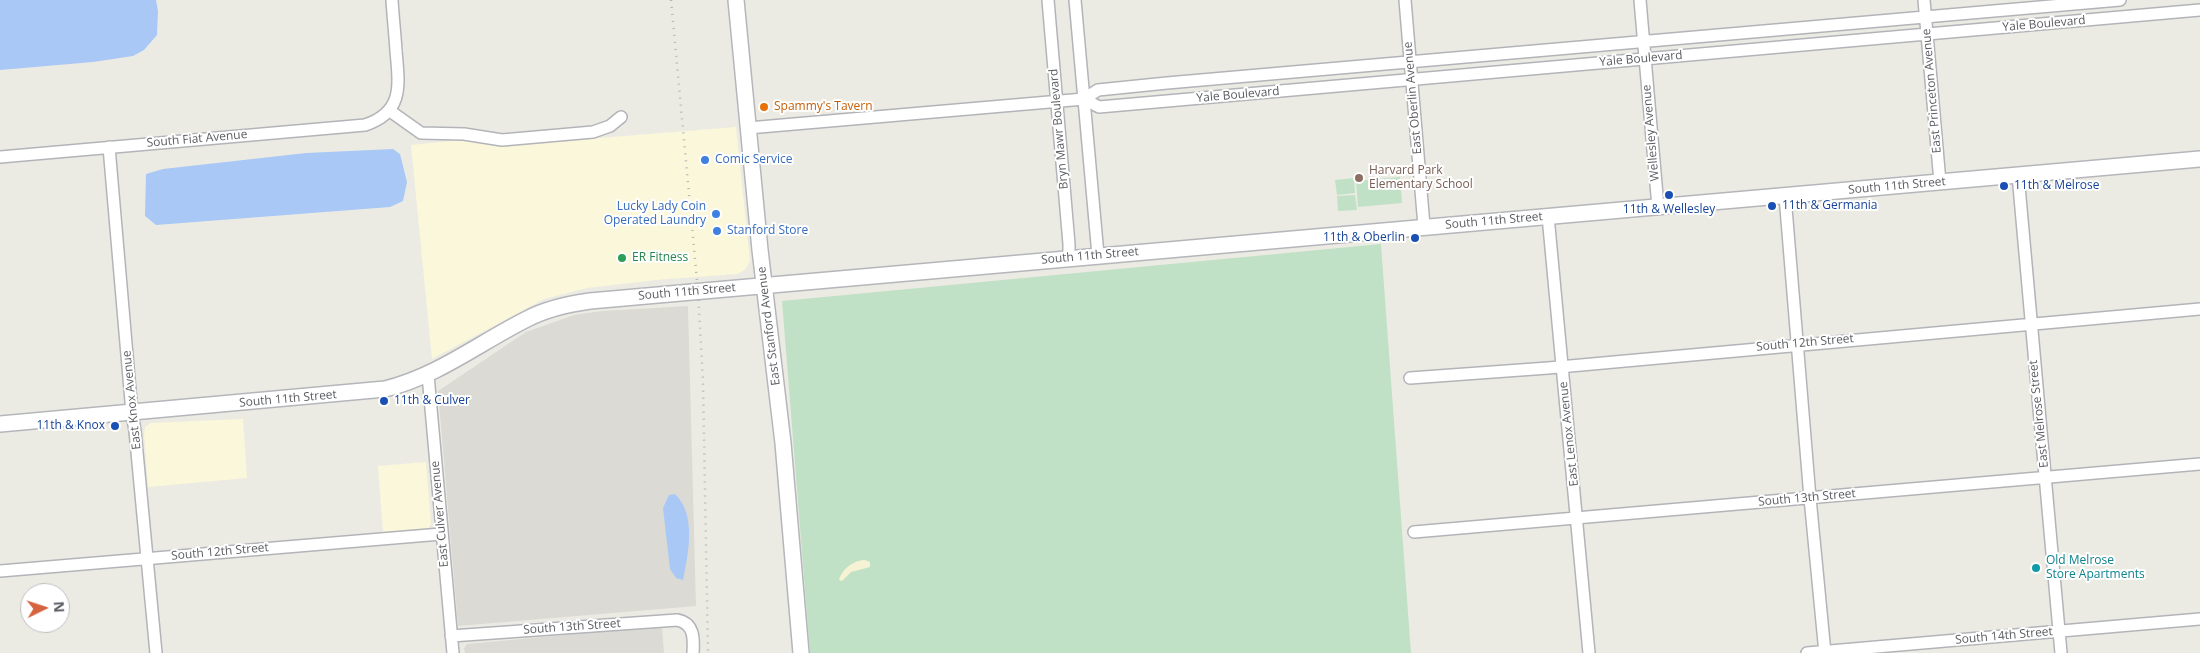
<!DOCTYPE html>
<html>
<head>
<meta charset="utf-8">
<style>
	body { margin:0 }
	#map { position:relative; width:2200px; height:653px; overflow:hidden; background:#ecebe3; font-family:"Open Sans",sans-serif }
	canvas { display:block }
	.north { position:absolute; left:20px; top:583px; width:50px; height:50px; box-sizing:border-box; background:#fff; border:1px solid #bdbec0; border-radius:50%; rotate:86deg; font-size:14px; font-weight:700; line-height:20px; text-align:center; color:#5b5d62 }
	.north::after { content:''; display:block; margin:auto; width:18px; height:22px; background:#d6633e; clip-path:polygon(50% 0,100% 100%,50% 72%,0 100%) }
</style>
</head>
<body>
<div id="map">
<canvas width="2200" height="653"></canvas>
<div class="north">N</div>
</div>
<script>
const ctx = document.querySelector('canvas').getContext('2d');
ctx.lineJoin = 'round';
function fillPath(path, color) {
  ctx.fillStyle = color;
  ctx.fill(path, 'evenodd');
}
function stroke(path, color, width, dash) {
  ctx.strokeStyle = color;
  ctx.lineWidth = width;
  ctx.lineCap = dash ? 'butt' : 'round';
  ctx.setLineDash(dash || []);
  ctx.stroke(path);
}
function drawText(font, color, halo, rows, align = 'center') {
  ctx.font = font + ' "Open Sans",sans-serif';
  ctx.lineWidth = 4;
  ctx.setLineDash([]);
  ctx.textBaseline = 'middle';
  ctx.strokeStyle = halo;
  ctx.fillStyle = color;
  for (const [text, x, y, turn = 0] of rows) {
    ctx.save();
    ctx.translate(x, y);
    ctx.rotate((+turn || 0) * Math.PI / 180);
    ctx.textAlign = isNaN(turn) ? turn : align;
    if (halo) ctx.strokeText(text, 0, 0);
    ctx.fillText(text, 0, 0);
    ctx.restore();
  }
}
fillPath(new Path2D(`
	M 736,127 L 750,261 L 745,270 L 737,274 L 656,280 L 587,288 L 544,299 L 432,359 L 411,145 L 462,140 L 501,146 Z
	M 243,419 L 247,478 L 148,487 L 144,434 L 145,427 L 151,423 Z
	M 426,462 L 431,524 L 428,529 L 383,532 L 378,466 Z`), '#faf7da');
fillPath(new Path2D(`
	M 688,306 L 696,606 L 458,626 L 438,391 L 526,332 L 574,315 L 602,311 Z
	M 662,626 L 664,653 L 465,653 L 464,648 L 467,644 Z`), '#dbdad5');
fillPath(new Path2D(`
	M 1400,177 L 1402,203 L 1358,207 L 1356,181 Z
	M 1354,178 L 1355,193 L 1337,195 L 1335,180 Z
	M 1355,195 L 1357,210 L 1338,211 L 1337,196 Z
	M 1381,244 L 1411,653 L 810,653 L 782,301 Z`), '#c1e1c6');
fillPath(new Path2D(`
	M 865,560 L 870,562 L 870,567 L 851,572 L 842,581 L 839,580 C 842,569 854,560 865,560 Z`), '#f6f3d4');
fillPath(new Path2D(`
	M 0,0 L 156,0 L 158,11 L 157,35 L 144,50 L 133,56 L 93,62 L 0,70 Z
	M 393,149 L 400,154 L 407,182 L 403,201 L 390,207 L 156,225 L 145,216 L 146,174 L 163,169 L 306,153 Z
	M 675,494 C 697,515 688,555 683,580 L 676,578 L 670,569 L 663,508 L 669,495 Z`), '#a9c8f6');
const street = new Path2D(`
	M 1048,0 L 1069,244 L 1069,258
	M 1075,0 L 1098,255
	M 1405,0 L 1424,226
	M 1640,0 L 1658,207
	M 1924,0 L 1940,182
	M 1084,99 L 1099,107 L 2200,10
	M 390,111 L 421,133 L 464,134 L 502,140 L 593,132 L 610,126 L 621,117
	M 748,128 L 1084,99 L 1098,90 L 1167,83 L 2120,0
	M 109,147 L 132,413 L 135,431 L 156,653
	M 0,157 L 365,125 C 404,112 399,85 396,51 C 395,34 393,17 392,0
	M 2018,175 L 2061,653
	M 1785,196 L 1810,498 L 1825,653
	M 1548,216 L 1589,653
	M 428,375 L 453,653
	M 1410,378 L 1548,368 L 2200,309
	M 1414,532 L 2200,464
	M 0,571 L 441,534
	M 451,636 L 677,620 C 694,623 694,638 693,653
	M 1807,653 L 2200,619`);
const secondary = new Path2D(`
	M 736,0 L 760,250 L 783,443 L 801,653
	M 0,424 L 385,389 C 438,376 479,343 527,319 C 546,309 568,304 590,301 L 2200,159`);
stroke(street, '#b3b4b9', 14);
stroke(secondary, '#b4b6bb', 18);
stroke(street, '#fff', 11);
stroke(secondary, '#fff', 15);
stroke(new Path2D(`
	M 671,0 L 698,291 L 703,382 L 708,653`), '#b3b4b4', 2.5, [1, 6]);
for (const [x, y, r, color] of [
	[764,107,5,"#e8710a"],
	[705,160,5,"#3f7fe0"],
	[1359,178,5,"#8d6e63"],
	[2004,186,5,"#1a4fb4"],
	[1669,195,5,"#1a4fb4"],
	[1772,206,5,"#1a4fb4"],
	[716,214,5,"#3f7fe0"],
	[717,231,5,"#3f7fe0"],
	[1415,238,5,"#1a4fb4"],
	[622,258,5,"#2e9e5b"],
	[384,401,5,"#1a4fb4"],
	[115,426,5,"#1a4fb4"],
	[2036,568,5,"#0f9aa8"]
]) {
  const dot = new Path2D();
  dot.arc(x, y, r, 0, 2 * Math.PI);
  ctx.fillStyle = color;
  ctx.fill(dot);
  stroke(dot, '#fff', 2);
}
drawText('12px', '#5b5d62', '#fff', [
	["Yale Boulevard",2044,24,-5],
	["Yale Boulevard",1641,59,-5],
	["East Princeton Avenue",1932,91,-95],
	["Yale Boulevard",1238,95,-5],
	["East Oberlin Avenue",1413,98,-95],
	["Bryn Mawr Boulevard",1059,129,-95],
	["Wellesley Avenue",1651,133,-95],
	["South Fiat Avenue",197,139,-5],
	["South 11th Street",1897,186,-5],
	["South 11th Street",1494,221,-5],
	["South 11th Street",1090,256,-5],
	["South 11th Street",687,292,-5],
	["East Stanford Avenue",769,326,-97],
	["South 12th Street",1805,343,-5],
	["South 11th Street",288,399,-5],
	["East Knox Avenue",132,400,-96],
	["East Melrose Street",2039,414,-96],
	["East Lenox Avenue",1569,434,-96],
	["South 13th Street",1807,498,-5],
	["East Culver Avenue",440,514,-95],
	["South 12th Street",220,552,-5],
	["South 13th Street",572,627,-4],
	["South 14th Street",2004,636,-5]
]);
drawText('12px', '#c56008', '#fff', [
	["Spammy's Tavern",774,107]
], 'left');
drawText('12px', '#366cbe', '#fff', [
	["Comic Service",715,160],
	["Lucky Lady Coin",706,207,"right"],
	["Operated Laundry",706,221,"right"],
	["Stanford Store",727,231]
], 'left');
drawText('12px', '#785e54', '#fff', [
	["Harvard Park",1369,171],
	["Elementary School",1369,185]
], 'left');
drawText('12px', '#164399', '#fff', [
	["11th & Melrose",2014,186],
	["11th & Germania",1782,206],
	["11th & Wellesley",1669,210,"center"],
	["11th & Oberlin",1405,238,"right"],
	["11th & Culver",394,401],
	["11th & Knox",105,426,"right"]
], 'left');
drawText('12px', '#27864d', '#fff', [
	["ER Fitness",632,258]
], 'left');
drawText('12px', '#0d838f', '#fff', [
	["Old Melrose",2046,561],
	["Store Apartments",2046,575]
], 'left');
</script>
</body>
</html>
